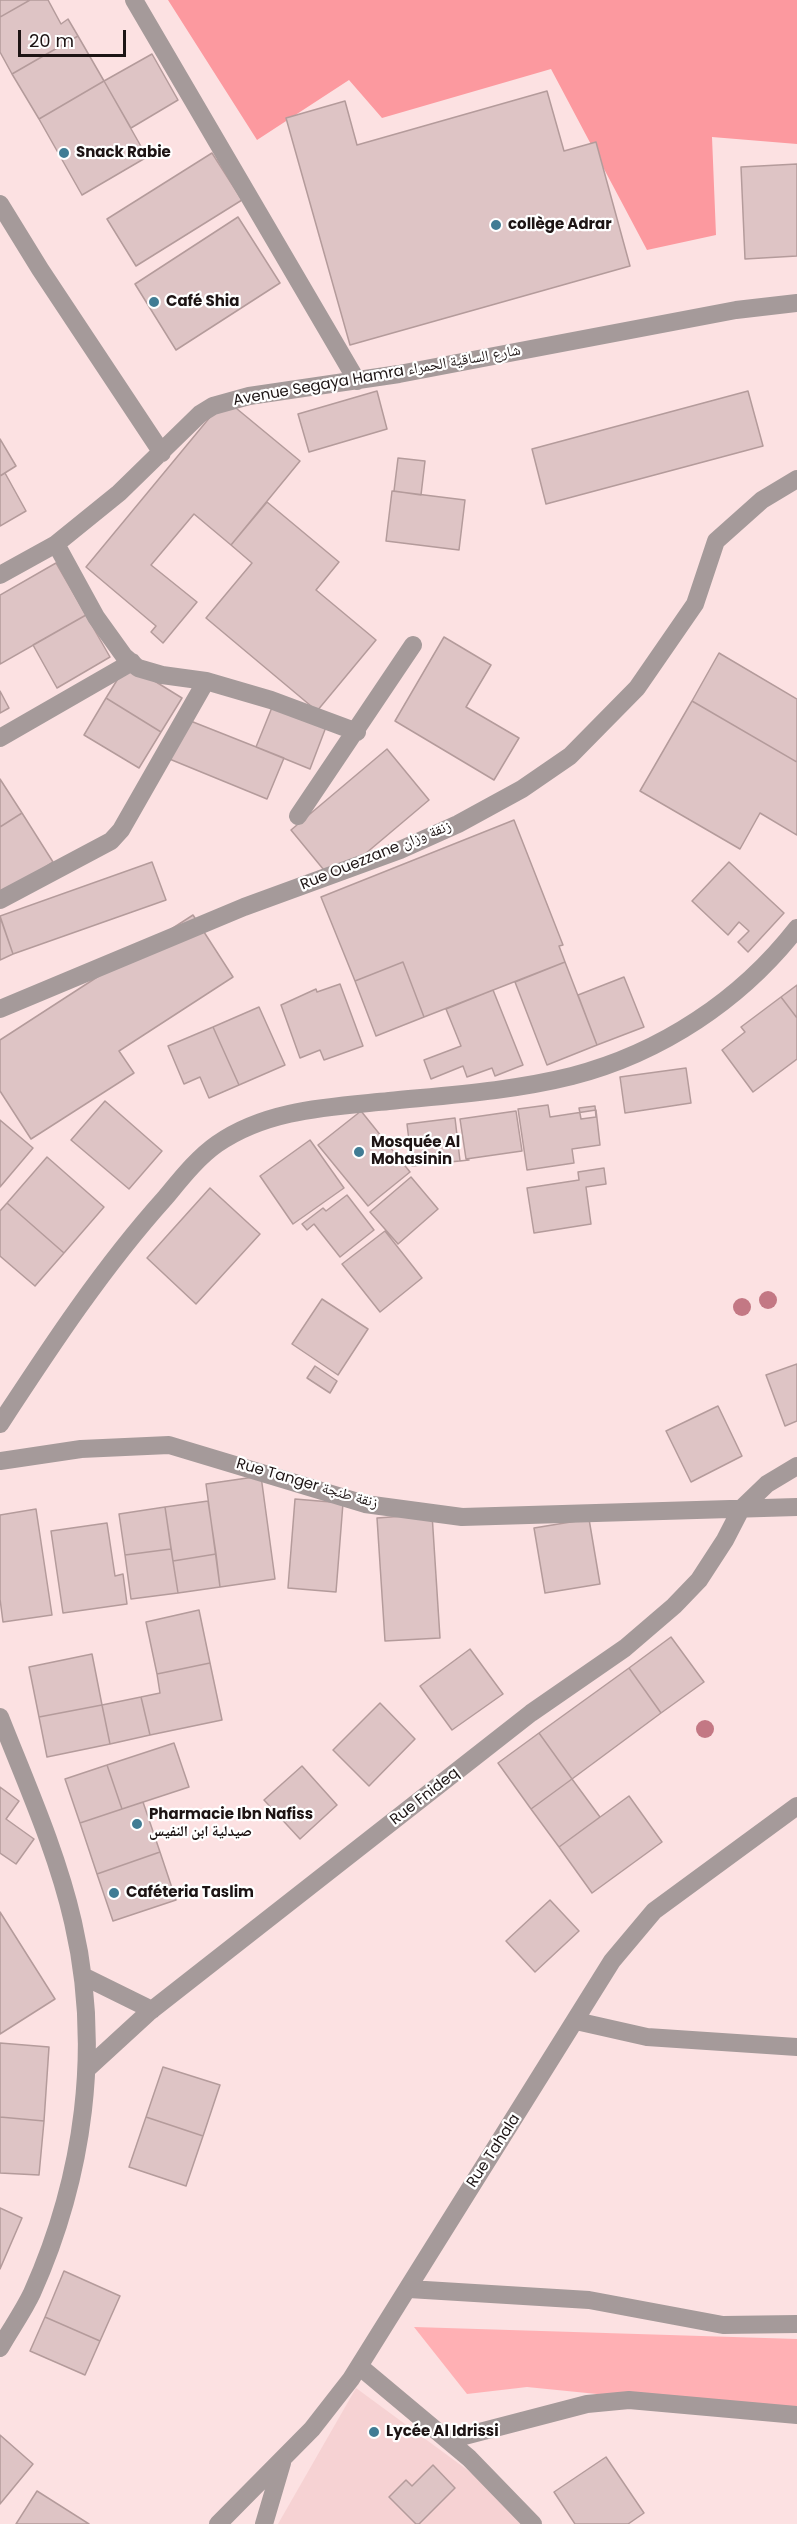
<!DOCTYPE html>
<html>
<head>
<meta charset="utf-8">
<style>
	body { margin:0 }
	#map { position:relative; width:797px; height:2524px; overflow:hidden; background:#fce1e2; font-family:Poppins,sans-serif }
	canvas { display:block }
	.scale { position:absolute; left:18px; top:30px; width:108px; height:27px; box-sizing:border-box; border:3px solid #1d1414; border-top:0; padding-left:8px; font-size:18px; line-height:21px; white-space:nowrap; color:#1d1414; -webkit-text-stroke:4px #fff; paint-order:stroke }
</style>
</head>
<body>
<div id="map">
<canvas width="797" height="2524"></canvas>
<div class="scale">20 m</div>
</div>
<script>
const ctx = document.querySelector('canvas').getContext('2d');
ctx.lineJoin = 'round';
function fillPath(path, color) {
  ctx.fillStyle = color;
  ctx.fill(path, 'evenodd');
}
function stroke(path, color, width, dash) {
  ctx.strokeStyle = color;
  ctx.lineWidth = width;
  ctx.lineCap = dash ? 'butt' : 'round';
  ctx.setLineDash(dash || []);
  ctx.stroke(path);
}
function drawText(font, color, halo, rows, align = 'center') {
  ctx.font = font + ' Poppins,"Noto Naskh Arabic",sans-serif';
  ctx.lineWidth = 4.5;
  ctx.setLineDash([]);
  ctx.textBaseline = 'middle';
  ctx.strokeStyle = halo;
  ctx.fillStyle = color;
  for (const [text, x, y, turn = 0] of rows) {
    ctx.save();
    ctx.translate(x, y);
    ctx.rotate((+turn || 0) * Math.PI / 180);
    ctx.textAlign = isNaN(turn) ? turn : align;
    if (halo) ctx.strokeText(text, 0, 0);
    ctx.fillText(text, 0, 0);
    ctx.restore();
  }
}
fillPath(new Path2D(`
	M 356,2388 L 477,2477 L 522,2524 L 278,2524 Z`), '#f6d2d3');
fillPath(new Path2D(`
	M 414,2327 L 797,2339 L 797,2414 L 527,2387 L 467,2394 Z`), '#ffb0b4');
fillPath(new Path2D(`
	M 168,0 L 797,0 L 797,144 L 712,137 L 716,235 L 647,250 L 551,69 L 382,118 L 349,80 L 257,140 Z`), '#fc999f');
const building = new Path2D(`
	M 0,0 L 30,0 L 0,17 Z
	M 30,0 L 48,0 L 61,24 L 68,19 L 78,36 L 12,74 L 0,52 L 0,17 Z
	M 78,36 L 104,81 L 39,119 L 12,74 Z
	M 152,54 L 178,100 L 131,128 L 104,81 Z
	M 104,81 L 147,157 L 82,195 L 39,119 Z
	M 547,91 L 564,151 L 596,142 L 630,266 L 350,345 L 286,118 L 345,101 L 357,145 Z
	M 212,153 L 242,200 L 136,266 L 107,219 Z
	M 797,164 L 797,256 L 745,259 L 741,167 Z
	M 238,217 L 280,283 L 176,350 L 135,284 Z
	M 377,391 L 387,429 L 309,452 L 298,414 Z
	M 748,391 L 763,446 L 546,504 L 532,449 Z
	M 225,399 L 300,461 L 231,545 L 194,514 L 151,565 L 197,602 L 163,643 L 151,632 L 156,626 L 86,567 Z
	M 0,439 L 16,466 L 0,476 Z
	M 398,458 L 425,461 L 421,495 L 394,491 Z
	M 5,473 L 26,511 L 0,526 L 0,476 Z
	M 392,491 L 465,500 L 459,550 L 386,541 Z
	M 267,502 L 339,562 L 316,590 L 376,640 L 317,711 L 206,618 L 252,563 L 231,545 Z
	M 56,563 L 86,615 L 0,664 L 0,595 Z
	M 86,615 L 110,657 L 57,688 L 33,645 Z
	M 444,637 L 491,665 L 466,707 L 519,738 L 494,780 L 395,721 Z
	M 719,653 L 797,699 L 797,762 L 692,701 Z
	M 127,664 L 182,698 L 161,732 L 106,698 Z
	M 0,691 L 9,708 L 0,713 Z
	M 106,698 L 161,732 L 139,768 L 84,735 Z
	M 692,701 L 797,762 L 797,835 L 760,813 L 740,849 L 640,791 Z
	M 273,705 L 326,727 L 310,769 L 256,747 Z
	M 183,718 L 284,758 L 267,799 L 167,758 Z
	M 387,749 L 429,800 L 333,881 L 291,830 Z
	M 0,779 L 22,813 L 0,827 Z
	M 22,813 L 53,862 L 0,897 L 0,827 Z
	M 514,820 L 563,945 L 559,946 L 565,962 L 424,1017 L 403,962 L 355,981 L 321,897 Z
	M 152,862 L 166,900 L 13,954 L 0,916 Z
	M 729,862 L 784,913 L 748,952 L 738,942 L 749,931 L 739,922 L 728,935 L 692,901 Z
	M 193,915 L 233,977 L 119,1051 L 134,1073 L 31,1139 L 0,1091 L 0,1040 Z
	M 0,917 L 13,954 L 0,960 Z
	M 403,962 L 424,1017 L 376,1036 L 355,981 Z
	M 565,962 L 597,1045 L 547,1065 L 515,982 Z
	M 624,977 L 644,1027 L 597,1045 L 578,995 Z
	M 340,984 L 363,1046 L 324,1060 L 320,1050 L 300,1058 L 281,1005 L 316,989 L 317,992 Z
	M 797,985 L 797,1018 L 781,997 Z
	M 493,990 L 523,1065 L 495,1076 L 492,1068 L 467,1077 L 463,1066 L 431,1079 L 424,1060 L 461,1046 L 446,1009 Z
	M 781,997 L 797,1018 L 797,1059 L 753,1092 L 722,1050 L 745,1032 L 741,1027 Z
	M 259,1007 L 285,1065 L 239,1085 L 213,1027 Z
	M 213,1027 L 239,1085 L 209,1098 L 200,1077 L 184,1084 L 168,1046 Z
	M 686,1068 L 691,1103 L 625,1113 L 620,1077 Z
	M 105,1101 L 162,1151 L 129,1189 L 71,1140 Z
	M 548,1105 L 550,1117 L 596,1110 L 600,1145 L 572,1149 L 574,1163 L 527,1170 L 518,1109 Z
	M 595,1106 L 596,1117 L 581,1119 L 579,1108 Z
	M 361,1111 L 410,1172 L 368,1206 L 318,1145 Z
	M 516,1111 L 522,1151 L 466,1159 L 460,1119 Z
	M 455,1118 L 460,1161 L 469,1160 L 412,1166 L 407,1124 Z
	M 0,1120 L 33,1148 L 0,1187 Z
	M 310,1140 L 344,1188 L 293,1224 L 260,1176 Z
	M 47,1157 L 104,1207 L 64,1253 L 7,1203 Z
	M 604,1168 L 606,1184 L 586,1187 L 591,1224 L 534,1233 L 527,1188 L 579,1180 L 578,1172 Z
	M 411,1177 L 438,1209 L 398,1244 L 370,1212 Z
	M 210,1188 L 260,1234 L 196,1304 L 147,1258 Z
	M 347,1195 L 374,1230 L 340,1257 L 314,1224 L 307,1230 L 302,1224 L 323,1208 L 326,1211 Z
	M 7,1203 L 64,1253 L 35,1286 L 0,1256 L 0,1211 Z
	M 385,1231 L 422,1278 L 380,1312 L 342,1264 Z
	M 322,1299 L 368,1329 L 338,1375 L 292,1344 Z
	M 797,1364 L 797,1421 L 785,1426 L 766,1375 Z
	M 315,1366 L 337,1381 L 330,1393 L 307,1378 Z
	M 718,1406 L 742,1456 L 691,1482 L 666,1431 Z
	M 261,1476 L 275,1579 L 220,1587 L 206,1484 Z
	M 295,1499 L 343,1503 L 336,1592 L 288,1588 Z
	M 208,1501 L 216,1554 L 173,1561 L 165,1507 Z
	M 165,1507 L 171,1549 L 125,1555 L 119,1514 Z
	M 36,1509 L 52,1615 L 3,1622 L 0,1599 L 0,1515 Z
	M 432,1514 L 440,1638 L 385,1641 L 377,1518 Z
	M 589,1519 L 600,1584 L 545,1593 L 534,1528 Z
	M 107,1523 L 115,1576 L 123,1574 L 127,1604 L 63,1613 L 51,1531 Z
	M 171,1549 L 178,1593 L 131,1599 L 125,1555 Z
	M 216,1554 L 220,1587 L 178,1593 L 173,1561 Z
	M 199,1610 L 210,1663 L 157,1674 L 146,1622 Z
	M 671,1637 L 704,1682 L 661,1713 L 629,1668 Z
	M 470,1649 L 503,1694 L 452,1730 L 420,1686 Z
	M 92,1654 L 102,1705 L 39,1717 L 29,1667 Z
	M 210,1663 L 222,1720 L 150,1735 L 141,1697 L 160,1693 L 157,1674 Z
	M 629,1668 L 661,1713 L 572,1779 L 539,1733 Z
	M 141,1697 L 150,1735 L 110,1744 L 102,1705 Z
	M 380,1703 L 415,1739 L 369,1786 L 333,1750 Z
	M 102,1705 L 110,1744 L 47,1757 L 39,1717 Z
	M 539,1733 L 572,1779 L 531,1809 L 498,1763 Z
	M 174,1743 L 189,1787 L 122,1809 L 107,1765 Z
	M 107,1765 L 122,1809 L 80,1823 L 65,1779 Z
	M 302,1766 L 337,1805 L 300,1839 L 264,1800 Z
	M 572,1779 L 600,1817 L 559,1847 L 531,1809 Z
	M 0,1787 L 19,1801 L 6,1819 L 34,1839 L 16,1864 L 0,1853 Z
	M 629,1796 L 662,1842 L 592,1893 L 559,1847 Z
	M 143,1802 L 160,1852 L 97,1874 L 80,1823 Z
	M 160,1852 L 176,1900 L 113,1921 L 97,1874 Z
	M 550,1900 L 579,1931 L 535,1972 L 506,1941 Z
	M 0,1912 L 55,1999 L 0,2034 Z
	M 0,2043 L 49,2047 L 44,2121 L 0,2117 Z
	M 163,2067 L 220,2085 L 203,2136 L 146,2117 Z
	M 0,2117 L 44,2121 L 39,2175 L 0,2173 Z
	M 146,2117 L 203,2136 L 186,2186 L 129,2167 Z
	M 0,2208 L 22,2218 L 0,2269 Z
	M 64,2271 L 120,2296 L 100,2341 L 45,2317 Z
	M 45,2317 L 100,2341 L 85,2375 L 30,2351 Z
	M 0,2435 L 33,2464 L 0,2504 Z
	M 606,2457 L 644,2513 L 628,2524 L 575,2524 L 554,2492 Z
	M 433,2465 L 455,2488 L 419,2524 L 416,2524 L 389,2497 L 406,2480 L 412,2486 Z
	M 37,2491 L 89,2524 L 16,2524 Z`);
fillPath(building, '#dec4c5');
stroke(building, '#b49b9b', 1.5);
stroke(new Path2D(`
	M 134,0 L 357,381
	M 0,204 L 40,269 L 162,453
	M 56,544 L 96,617 L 124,656 L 138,668 L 162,675 L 206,681 L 271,700 L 357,732
	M 0,575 L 56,544 L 119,493 L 200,414 L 213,406 L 249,396 L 399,374 L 736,310 L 797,303
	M 0,738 L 132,662
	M 298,816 L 413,645
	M 0,900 L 111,841 L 121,830 L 206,681
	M 0,1009 L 244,907 L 400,850 L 458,824 L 522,789 L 570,756 L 637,688 L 695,604 L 716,541 L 762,500 L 797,479
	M 0,1424 C 51,1346 103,1267 165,1198 C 180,1180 197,1158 217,1144 C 267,1109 330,1107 389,1101 C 450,1095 512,1091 572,1076 C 661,1053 741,1000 797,928
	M 0,1461 L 81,1449 L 169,1445 L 365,1504 L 462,1517 L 797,1507
	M 0,1717 C 26,1783 57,1852 73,1922 C 102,2047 84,2177 32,2293 C 23,2312 10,2330 0,2348
	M 83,1976 L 152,2010
	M 576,2021 L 647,2037 L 797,2047
	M 88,2068 L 148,2013 L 531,1713 L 625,1648 L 674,1606 L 699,1580 L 725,1540 L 741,1509 L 767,1484 L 797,1466
	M 409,2289 L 589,2300 L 723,2325 L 797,2324
	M 359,2366 L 469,2458 L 533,2524
	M 449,2440 L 587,2404 L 629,2400 L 797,2415
	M 218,2524 L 312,2429 L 351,2379 L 612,1961 L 654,1911 L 797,1806
	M 264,2524 L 282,2463`), '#a59a9a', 18);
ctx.fillStyle = '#c37884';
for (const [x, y] of [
	[768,1300],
	[742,1307],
	[705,1729]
]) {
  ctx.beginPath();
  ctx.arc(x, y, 9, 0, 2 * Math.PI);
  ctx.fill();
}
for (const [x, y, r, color] of [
	[64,153,6,"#407c94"],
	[496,225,6,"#407c94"],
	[154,302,6,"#407c94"],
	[359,1152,6,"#407c94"],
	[137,1824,6,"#407c94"],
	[114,1893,6,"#407c94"],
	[374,2432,6,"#407c94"]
]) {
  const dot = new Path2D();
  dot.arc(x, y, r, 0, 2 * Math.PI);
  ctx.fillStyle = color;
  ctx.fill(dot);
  stroke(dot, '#fff', 2);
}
drawText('bold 15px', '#1d1414', '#fff', [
	["Snack Rabie",76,153],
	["collège Adrar",508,225],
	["Café Shia",166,302],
	["Mosquée Al",371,1143],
	["Mohasinin",371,1160],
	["Pharmacie Ibn Nafiss",149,1815],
	["صيدلية ابن النفيس",149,1832],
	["Caféteria Taslim",126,1893],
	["Lycée Al Idrissi",386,2432]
], 'left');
drawText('15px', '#1d1414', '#fff', [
	["Avenue Segaya Hamra شارع الساقية الحمراء",377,376,-10],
	["Rue Ouezzane زنقة وزان",376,856,-22],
	["Rue Tanger زنقة طنجة",307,1484,16],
	["Rue Fnideq",425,1797,-38],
	["Rue Tahala",494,2151,-57]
]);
</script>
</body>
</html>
